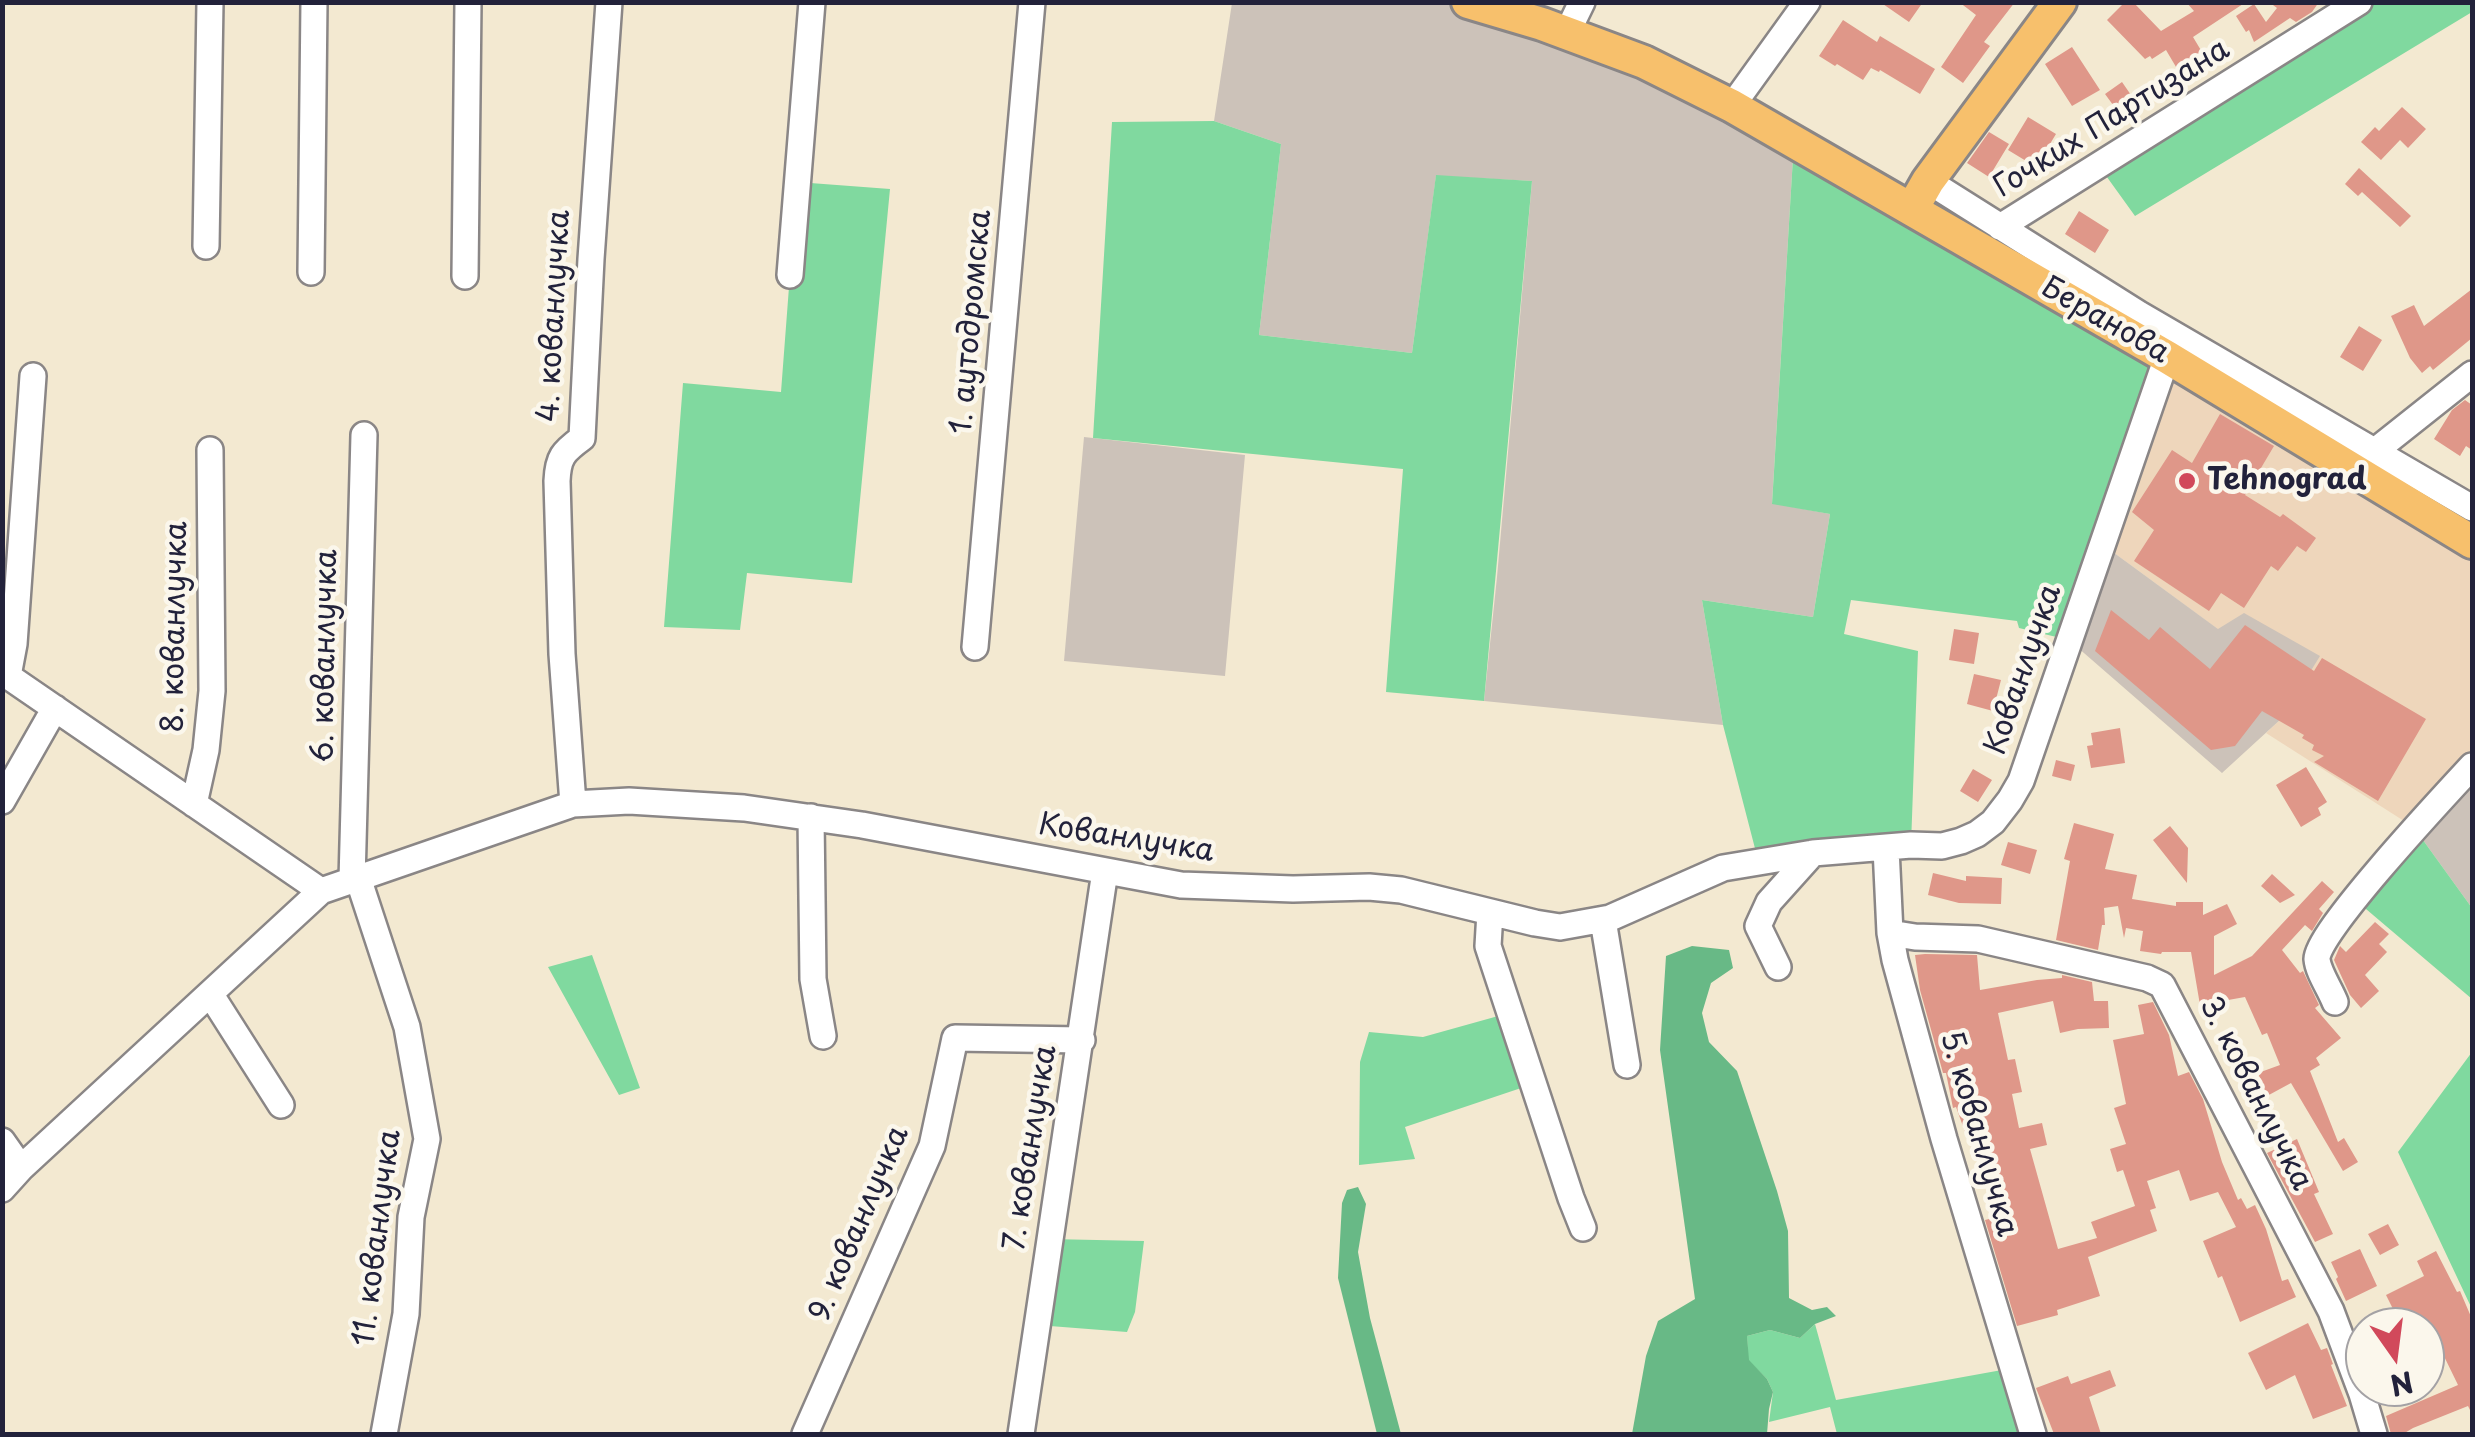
<!DOCTYPE html>
<html>
<head>
<meta charset="utf-8">
<style>
	body { margin:0 }
	#map { position:relative; width:2475px; height:1437px; overflow:hidden; background:#f3e9d1; font-family:"Playpen Sans",sans-serif }
	canvas { display:block }
	.frame { position:absolute; inset:0; border:5px solid #22223b; pointer-events:none }
	.north { position:absolute; left:2345px; top:1307px; width:100px; height:100px; box-sizing:border-box; background:#fbf7ec; border:2px solid #a4a2a5; border-radius:50%; rotate:166deg; font-size:28px; font-weight:700; line-height:40px; text-align:center; color:#22223b }
	.north::after { content:''; display:block; margin:auto; width:35px; height:45px; background:#d1495b; clip-path:polygon(50% 0,100% 100%,50% 72%,0 100%) }
</style>
</head>
<body>
<div id="map">
<canvas width="2475" height="1437"></canvas>
<div class="frame"></div>
<div class="north">N</div>
</div>
<script>
const ctx = document.querySelector('canvas').getContext('2d');
ctx.lineJoin = 'round';
function fillPath(path, color) {
  ctx.fillStyle = color;
  ctx.fill(path, 'evenodd');
}
function stroke(path, color, width, dash) {
  ctx.strokeStyle = color;
  ctx.lineWidth = width;
  ctx.lineCap = dash ? 'butt' : 'round';
  ctx.setLineDash(dash || []);
  ctx.stroke(path);
}
function drawText(font, color, halo, rows, align = 'center') {
  ctx.font = font + ' "Playpen Sans",sans-serif';
  ctx.lineWidth = 9;
  ctx.setLineDash([]);
  ctx.textBaseline = 'middle';
  ctx.strokeStyle = halo;
  ctx.fillStyle = color;
  for (const [text, x, y, turn = 0] of rows) {
    ctx.save();
    ctx.translate(x, y);
    ctx.rotate((+turn || 0) * Math.PI / 180);
    ctx.textAlign = isNaN(turn) ? turn : align;
    if (halo) ctx.strokeText(text, 0, 0);
    ctx.fillText(text, 0, 0);
    ctx.restore();
  }
}
fillPath(new Path2D(`
	M 2167,357 L 2472,542 L 2472,766 L 2415,828 L 2266,733 L 2281,719 L 2219,630 L 2102,544 Z`), '#eed6bb');
fillPath(new Path2D(`
	M 1468,2 L 1794,141 L 1772,503 L 1830,514 L 1813,617 L 1702,600 L 1723,725 L 1484,701 L 1497,577 L 1532,181 L 1436,176 L 1412,353 L 1259,335 L 1281,144 L 1214,121 L 1232,3 Z
	M 1084,437 L 1245,455 L 1225,676 L 1064,661 Z
	M 2102,544 L 2218,629 L 2244,613 L 2320,656 L 2281,719 L 2222,773 L 2069,640 Z
	M 2472,766 L 2472,908 L 2415,829 Z`), '#ccc2b9');
fillPath(new Path2D(`
	M 2359,3 L 2472,3 L 2472,12 L 2135,216 L 2099,166 Z
	M 1214,121 L 1281,144 L 1259,335 L 1412,353 L 1436,175 L 1532,181 L 1484,701 L 1386,692 L 1403,469 L 1093,438 L 1112,122 Z
	M 1794,141 L 2167,357 L 2069,640 L 2019,628 L 2017,621 L 1851,600 L 1844,634 L 1918,651 L 1911,845 L 1758,860 L 1723,725 L 1702,600 L 1813,617 L 1830,514 L 1772,504 Z
	M 797,182 L 890,189 L 852,583 L 747,573 L 740,630 L 664,627 L 683,383 L 781,392 Z
	M 2415,829 L 2472,908 L 2472,999 L 2353,898 Z
	M 592,955 L 640,1088 L 619,1095 L 548,967 Z
	M 1509,1013 L 1533,1084 L 1405,1127 L 1415,1159 L 1359,1165 L 1360,1062 L 1369,1032 L 1423,1037 Z
	M 2472,1052 L 2472,1309 L 2398,1152 Z
	M 1049,1239 L 1144,1241 L 1135,1312 L 1127,1332 L 1037,1325 Z
	M 1815,1324 L 1836,1400 L 2013,1368 L 2033,1434 L 1837,1434 L 1830,1407 L 1769,1422 L 1773,1392 L 1767,1379 L 1748,1360 L 1747,1336 L 1770,1330 L 1800,1338 Z`), '#80d99f');
fillPath(new Path2D(`
	M 1692,946 L 1729,950 L 1733,968 L 1711,983 L 1702,1013 L 1709,1042 L 1737,1071 L 1777,1191 L 1788,1231 L 1789,1298 L 1812,1310 L 1827,1307 L 1836,1316 L 1815,1324 L 1800,1338 L 1770,1330 L 1747,1336 L 1749,1360 L 1767,1379 L 1773,1392 L 1769,1409 L 1767,1434 L 1632,1434 L 1646,1356 L 1658,1321 L 1695,1299 L 1660,1050 L 1666,956 Z
	M 1358,1187 L 1366,1204 L 1358,1252 L 1370,1318 L 1401,1434 L 1377,1434 L 1338,1278 L 1342,1203 L 1347,1190 Z`), '#68b986');
fillPath(new Path2D(`
	M 1880,2 L 1923,2 L 1909,22 Z
	M 1959,2 L 2015,2 L 1984,42 L 1990,46 L 1963,83 L 1941,67 L 1976,15 Z
	M 2125,2 L 2133,2 L 2161,31 L 2194,11 L 2186,2 L 2246,2 L 2193,37 L 2205,57 L 2179,72 L 2166,50 L 2152,59 L 2150,56 L 2145,59 L 2107,20 Z
	M 2269,2 L 2319,2 L 2312,12 L 2296,22 L 2290,18 L 2254,42 L 2249,30 L 2246,32 L 2236,16 L 2254,4 L 2266,22 L 2277,8 Z
	M 1843,20 L 1877,42 L 1880,36 L 1935,69 L 1920,94 L 1880,70 L 1879,72 L 1871,68 L 1863,80 L 1837,64 L 1835,66 L 1819,56 Z
	M 2072,47 L 2100,90 L 2072,106 L 2045,64 Z
	M 2122,82 L 2140,108 L 2124,120 L 2105,94 Z
	M 2402,107 L 2426,129 L 2408,148 L 2400,140 L 2381,160 L 2361,142 L 2375,127 L 2379,131 Z
	M 2028,117 L 2056,134 L 2036,167 L 2008,150 Z
	M 1989,132 L 2009,144 L 1989,177 L 1967,163 Z
	M 2359,168 L 2411,216 L 2400,227 L 2362,192 L 2358,196 L 2345,184 Z
	M 2079,211 L 2109,230 L 2095,253 L 2065,234 Z
	M 2472,289 L 2472,338 L 2433,370 L 2430,366 L 2422,373 L 2410,358 L 2391,316 L 2414,305 L 2424,326 Z
	M 2359,326 L 2382,340 L 2363,371 L 2340,357 Z
	M 2465,400 L 2472,405 L 2472,450 L 2466,446 L 2460,456 L 2434,439 L 2452,410 Z
	M 2220,414 L 2274,446 L 2245,495 L 2280,517 L 2283,514 L 2316,538 L 2306,552 L 2297,546 L 2278,571 L 2271,566 L 2244,608 L 2221,593 L 2209,611 L 2134,561 L 2154,530 L 2132,512 L 2172,450 L 2192,463 Z
	M 2111,610 L 2149,640 L 2160,627 L 2210,669 L 2245,625 L 2314,671 L 2322,658 L 2426,719 L 2378,801 L 2314,762 L 2324,756 L 2312,750 L 2314,745 L 2302,738 L 2304,735 L 2262,711 L 2235,746 L 2211,750 L 2095,651 Z
	M 1954,629 L 1979,633 L 1974,664 L 1949,660 Z
	M 1974,674 L 2001,680 L 1993,711 L 1967,704 Z
	M 2120,728 L 2125,763 L 2091,768 L 2087,746 L 2093,745 L 2091,733 Z
	M 2056,760 L 2075,765 L 2071,781 L 2052,776 Z
	M 2306,767 L 2327,802 L 2318,808 L 2321,815 L 2301,827 L 2276,785 Z
	M 1973,769 L 1992,780 L 1978,802 L 1960,791 Z
	M 2074,823 L 2114,834 L 2105,869 L 2137,875 L 2132,899 L 2176,906 L 2176,902 L 2203,902 L 2203,915 L 2227,904 L 2237,924 L 2214,936 L 2214,975 L 2252,956 L 2322,881 L 2334,892 L 2319,909 L 2323,913 L 2312,931 L 2305,925 L 2282,950 L 2300,973 L 2303,971 L 2319,1005 L 2315,1008 L 2341,1038 L 2316,1058 L 2320,1065 L 2310,1071 L 2338,1142 L 2344,1138 L 2358,1162 L 2343,1171 L 2291,1083 L 2267,1096 L 2258,1073 L 2280,1065 L 2267,1033 L 2262,1035 L 2245,997 L 2200,1005 L 2191,952 L 2162,952 L 2161,954 L 2140,951 L 2143,931 L 2126,928 L 2124,938 L 2118,906 L 2104,908 L 2105,925 L 2102,925 L 2098,950 L 2056,940 L 2070,861 L 2064,859 Z
	M 2170,826 L 2188,848 L 2187,883 L 2153,840 Z
	M 2008,842 L 2037,850 L 2030,874 L 2001,865 Z
	M 1933,873 L 1966,881 L 1966,876 L 2002,878 L 2001,904 L 1959,903 L 1928,895 Z
	M 2272,874 L 2295,895 L 2280,903 L 2261,886 Z
	M 2375,922 L 2389,934 L 2379,944 L 2387,952 L 2365,975 L 2379,991 L 2361,1008 L 2350,995 L 2334,960 L 2340,946 L 2346,952 Z
	M 1925,954 L 1977,955 L 1980,990 L 2037,980 L 2062,978 L 2062,975 L 2092,982 L 2094,1001 L 2108,1001 L 2109,1028 L 2078,1029 L 2060,1033 L 2053,1001 L 1998,1013 L 2008,1060 L 2015,1059 L 2022,1092 L 2012,1094 L 2019,1128 L 2042,1123 L 2047,1145 L 2030,1149 L 2058,1249 L 2097,1238 L 2091,1222 L 2135,1206 L 2123,1170 L 2117,1172 L 2110,1149 L 2126,1144 L 2114,1108 L 2126,1104 L 2113,1040 L 2144,1034 L 2138,1005 L 2153,1002 L 2169,1035 L 2178,1076 L 2189,1072 L 2203,1099 L 2222,1162 L 2238,1200 L 2241,1198 L 2247,1209 L 2255,1205 L 2266,1229 L 2282,1281 L 2288,1279 L 2296,1297 L 2240,1322 L 2222,1276 L 2218,1278 L 2203,1241 L 2236,1227 L 2218,1192 L 2190,1201 L 2179,1170 L 2147,1181 L 2156,1208 L 2150,1210 L 2157,1231 L 2088,1257 L 2100,1296 L 2057,1310 L 2058,1315 L 2017,1326 L 1985,1220 L 2001,1216 L 1984,1147 L 1979,1149 L 1976,1140 L 1969,1143 L 1956,1107 L 1953,1108 L 1946,1073 L 1943,1073 L 1920,990 L 1915,955 Z
	M 2297,1139 L 2319,1192 L 2314,1194 L 2333,1234 L 2315,1242 L 2267,1153 Z
	M 2388,1224 L 2399,1245 L 2380,1255 L 2368,1234 Z
	M 2360,1249 L 2377,1286 L 2346,1301 L 2336,1279 L 2338,1277 L 2331,1262 Z
	M 2436,1251 L 2457,1292 L 2460,1291 L 2472,1319 L 2472,1414 L 2468,1406 L 2413,1428 L 2403,1434 L 2391,1434 L 2386,1416 L 2458,1385 L 2440,1348 L 2425,1355 L 2425,1327 L 2402,1327 L 2386,1295 L 2424,1276 L 2417,1261 Z
	M 2308,1323 L 2321,1350 L 2327,1348 L 2333,1364 L 2331,1365 L 2347,1406 L 2313,1419 L 2295,1375 L 2266,1390 L 2248,1353 Z
	M 2110,1370 L 2116,1386 L 2089,1397 L 2101,1434 L 2054,1434 L 2036,1388 L 2068,1376 L 2071,1384 Z`), '#df9789');
const minor = new Path2D(`
	M 1567,33 L 1582,2
	M 1732,106 L 1807,2
	M 1928,181 L 2139,314 L 2472,508
	M 2000,227 L 2359,2
	M 206,246 L 210,2
	M 311,272 L 314,2
	M 790,275 L 812,2
	M 465,276 L 468,2
	M 2375,451 L 2472,374
	M 975,647 L 1032,2
	M 2,672 L 321,891
	M 8,676 L 14,644 L 33,376
	M 2,801 L 55,708
	M 194,804 L 206,750 L 212,691 L 210,450
	M 573,804 L 562,654 L 557,481 C 558,457 563,452 582,438 L 591,259 L 609,2
	M 811,817 L 813,979 L 823,1036
	M 1886,848 L 1890,933 L 1895,960 L 1944,1139 L 2033,1434
	M 358,878 L 407,1027 L 427,1139 L 411,1217 L 406,1314 L 384,1434
	M 352,880 L 364,435
	M 1490,912 L 1488,946 L 1571,1198 L 1583,1228
	M 1603,920 L 1627,1065
	M 1890,933 L 1915,937 L 1978,939 L 2147,978 L 2162,985 L 2331,1311 L 2362,1394 L 2374,1434
	M 1778,967 L 1758,926 L 1769,902 L 1813,853
	M 211,995 L 281,1105
	M 2335,1002 C 2330,989 2318,972 2317,959 C 2315,934 2448,792 2472,766
	M 2,1141 L 21,1168
	M 2,1189 L 21,1168 L 321,891 L 573,804 L 629,801 L 744,808 L 862,825 L 1181,885 L 1293,889 L 1369,887 L 1401,890 L 1535,923 L 1560,927 L 1610,918 L 1723,868 L 1813,853 L 1911,845 L 1942,846 L 1961,841 L 1977,834 L 1993,822 L 2010,800 L 2021,781 L 2167,357
	M 805,1434 L 932,1146 L 955,1038 L 1082,1040
	M 1021,1434 L 1105,871`);
const major = new Path2D(`
	M 1468,2 L 1542,24 L 1644,62 L 1732,106 L 2167,357 L 2472,542
	M 1912,209 L 1928,181 L 2060,2`);
stroke(minor, '#8a8686', 30);
stroke(major, '#8a8686', 38);
stroke(minor, '#fff', 25);
stroke(major, '#f7c06c', 32);
for (const [x, y, r, color] of [
	[2187,481,10,"#d1495b"]
]) {
  const dot = new Path2D();
  dot.arc(x, y, r, 0, 2 * Math.PI);
  ctx.fillStyle = color;
  ctx.fill(dot);
  stroke(dot, '#fbf7ec', 4);
}
drawText('30px', '#22223b', '#fbf7ec', [
	["Гочких Партизана",2112,119,-32],
	["4. кованлучка",555,316,-87],
	["Беранова",2105,321,30],
	["1. аутодромска",972,322,-85],
	["8. кованлучка",176,627,-89],
	["6. кованлучка",326,656,-89],
	["Кованлучка",2024,670,-71],
	["Кованлучка",1126,839,9],
	["3. кованлучка",2255,1094,63],
	["5. кованлучка",1978,1134,74],
	["7. кованлучка",1031,1148,-81],
	["9. кованлучка",860,1224,-67],
	["11. кованлучка",378,1238,-83]
]);
drawText('bold 30px', '#22223b', '#fbf7ec', [
	["Tehnograd",2207,481]
], 'left');
</script>
</body>
</html>
